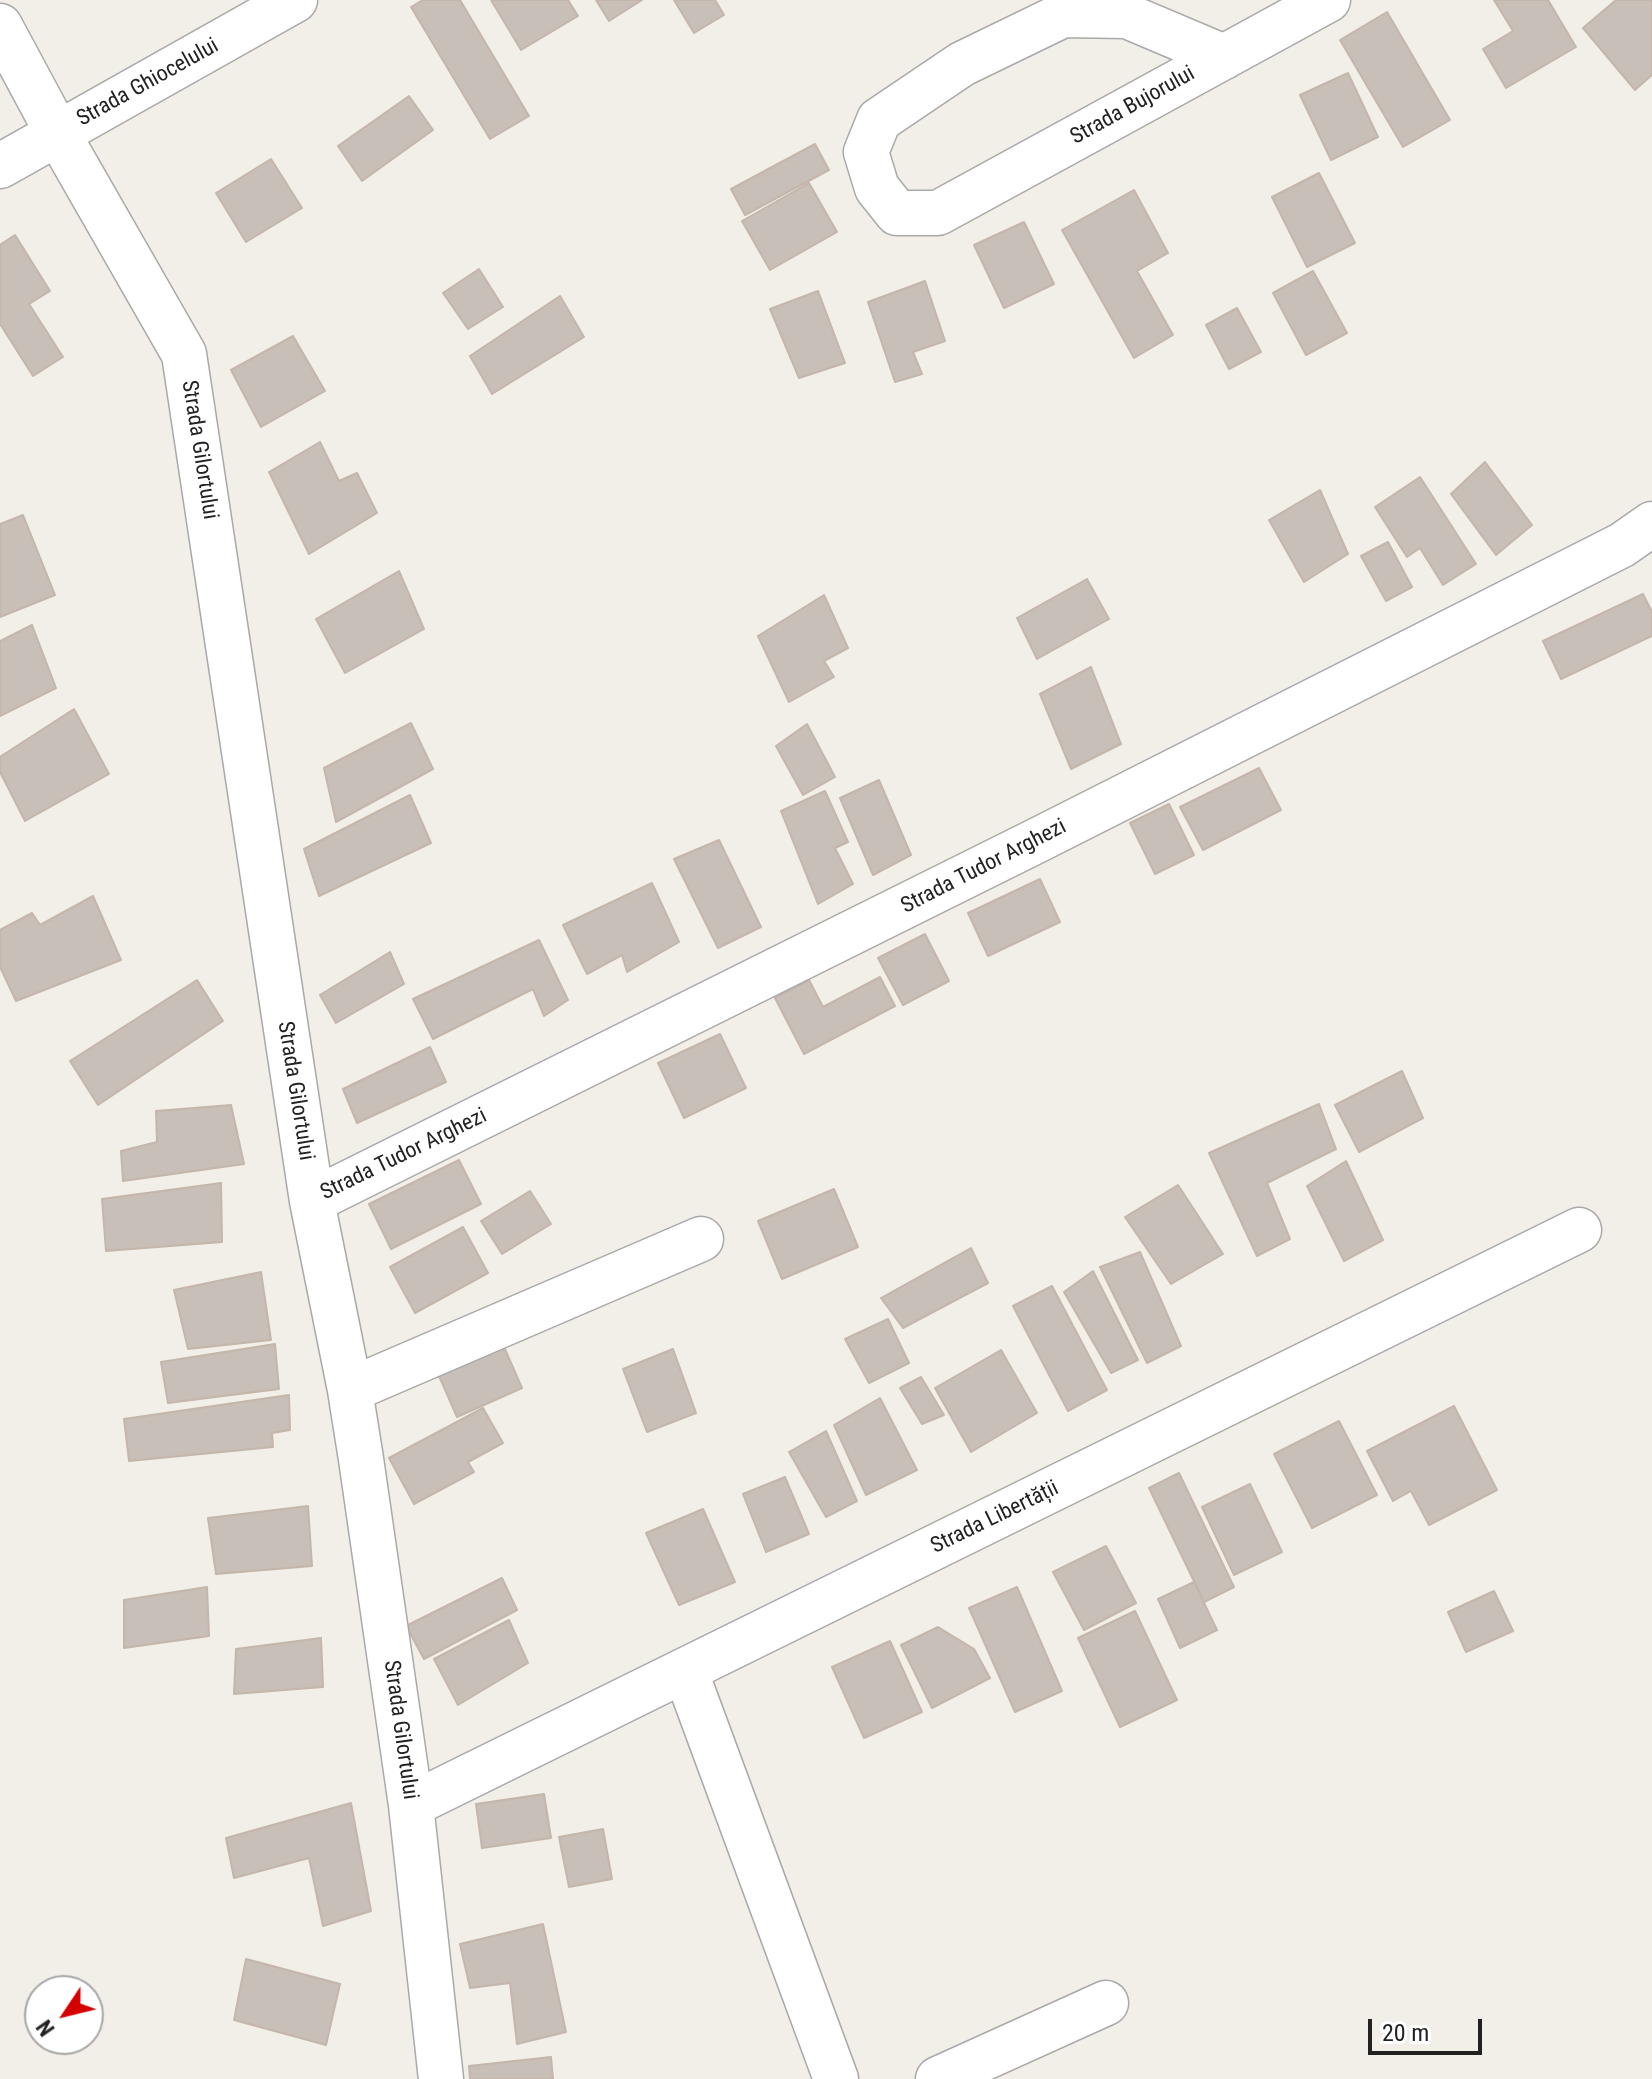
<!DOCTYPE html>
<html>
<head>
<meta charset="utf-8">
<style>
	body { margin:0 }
	#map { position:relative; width:1652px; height:2079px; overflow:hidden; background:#f2efe9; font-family:"Roboto Condensed",sans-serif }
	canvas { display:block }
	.north { position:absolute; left:24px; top:1975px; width:80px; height:80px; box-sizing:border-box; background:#fff; border:2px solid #a7a7a7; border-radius:50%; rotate:235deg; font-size:22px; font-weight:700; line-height:32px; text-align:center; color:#222 }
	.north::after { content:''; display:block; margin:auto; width:28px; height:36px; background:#d40000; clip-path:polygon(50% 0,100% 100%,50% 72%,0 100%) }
	.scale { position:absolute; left:1368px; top:2019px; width:114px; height:36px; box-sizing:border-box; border:4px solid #222; border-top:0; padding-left:10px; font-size:24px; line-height:28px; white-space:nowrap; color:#222; -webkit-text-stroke:6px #fff; paint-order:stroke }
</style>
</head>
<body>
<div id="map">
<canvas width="1652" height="2079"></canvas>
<div class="north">N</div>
<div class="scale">20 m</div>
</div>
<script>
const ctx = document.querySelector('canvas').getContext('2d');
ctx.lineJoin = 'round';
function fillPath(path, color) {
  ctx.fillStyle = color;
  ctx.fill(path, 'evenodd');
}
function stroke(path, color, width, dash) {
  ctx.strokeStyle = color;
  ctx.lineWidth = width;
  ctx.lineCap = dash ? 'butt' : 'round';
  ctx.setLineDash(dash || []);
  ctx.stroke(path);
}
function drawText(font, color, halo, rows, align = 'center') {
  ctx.font = font + ' "Roboto Condensed",sans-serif';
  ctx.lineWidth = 7;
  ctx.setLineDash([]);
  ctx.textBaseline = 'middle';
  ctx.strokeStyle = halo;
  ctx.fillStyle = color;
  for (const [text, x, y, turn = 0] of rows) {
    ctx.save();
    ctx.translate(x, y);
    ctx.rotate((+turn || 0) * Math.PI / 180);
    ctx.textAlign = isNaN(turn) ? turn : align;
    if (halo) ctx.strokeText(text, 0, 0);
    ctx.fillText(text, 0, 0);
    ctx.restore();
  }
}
const building = new Path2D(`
	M 423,0 L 460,0 L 529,116 L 490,139 L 411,7 Z
	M 491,0 L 568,0 L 578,16 L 521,50 Z
	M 596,0 L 642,0 L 609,21 Z
	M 674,0 L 715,0 L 724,15 L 694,33 Z
	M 1494,0 L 1548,0 L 1576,47 L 1506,88 L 1483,49 L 1513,31 Z
	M 1616,0 L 1652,0 L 1652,75 L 1635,90 L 1583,28 Z
	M 1387,12 L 1450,120 L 1403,147 L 1340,40 Z
	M 1348,73 L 1378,137 L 1331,160 L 1300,95 Z
	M 409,96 L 433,130 L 362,181 L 338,146 Z
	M 815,144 L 829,170 L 745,215 L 731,189 Z
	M 271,159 L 302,208 L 246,242 L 216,193 Z
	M 1319,173 L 1355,243 L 1307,267 L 1272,197 Z
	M 809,183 L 837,232 L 770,270 L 742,221 Z
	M 1134,190 L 1168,253 L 1137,271 L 1173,335 L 1134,358 L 1062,230 Z
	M 1024,222 L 1054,284 L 1004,308 L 974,245 Z
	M 15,235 L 50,291 L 29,304 L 63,357 L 33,376 L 0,324 L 0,245 Z
	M 479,269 L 503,307 L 468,329 L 443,293 Z
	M 1313,271 L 1347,333 L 1306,355 L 1273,293 Z
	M 925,281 L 945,341 L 913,352 L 922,374 L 895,382 L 868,302 Z
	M 818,291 L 845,363 L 799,378 L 770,309 Z
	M 560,296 L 584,337 L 492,394 L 470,356 Z
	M 1237,308 L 1261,352 L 1229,369 L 1206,325 Z
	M 293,336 L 325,391 L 261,427 L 231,370 Z
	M 320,442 L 339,481 L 357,473 L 377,513 L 309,554 L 269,472 Z
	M 1485,462 L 1532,525 L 1496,555 L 1451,494 Z
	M 1420,477 L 1476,564 L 1443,585 L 1420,548 L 1407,557 L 1375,507 Z
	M 1320,490 L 1348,554 L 1304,582 L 1269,520 Z
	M 23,515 L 55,595 L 0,617 L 0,524 Z
	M 1388,542 L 1412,587 L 1386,601 L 1361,556 Z
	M 399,571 L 424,629 L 345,673 L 316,619 Z
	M 1087,579 L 1109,619 L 1037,659 L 1017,618 Z
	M 1643,594 L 1652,612 L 1652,636 L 1561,679 L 1543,641 Z
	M 824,595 L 848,648 L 824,661 L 834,677 L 789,702 L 758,636 Z
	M 32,625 L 56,688 L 0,716 L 0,641 Z
	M 1091,667 L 1121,744 L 1071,769 L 1040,694 Z
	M 74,709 L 109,774 L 25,821 L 0,772 L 0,757 Z
	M 411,723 L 433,769 L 336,822 L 324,768 Z
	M 807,724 L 835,777 L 803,795 L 776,746 Z
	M 1259,768 L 1281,810 L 1203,850 L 1180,807 Z
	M 879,780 L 911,855 L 873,875 L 840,798 Z
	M 825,791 L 848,842 L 835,848 L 853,884 L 818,904 L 781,811 Z
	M 410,795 L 431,843 L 319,896 L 304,849 Z
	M 1169,804 L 1194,855 L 1155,874 L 1130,823 Z
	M 719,840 L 761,927 L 718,948 L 674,859 Z
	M 1040,879 L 1060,922 L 988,956 L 968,913 Z
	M 652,883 L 679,942 L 627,972 L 622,955 L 587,974 L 563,925 Z
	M 93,896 L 121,960 L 16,1001 L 0,967 L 0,930 L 32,913 L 40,925 Z
	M 925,934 L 949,981 L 903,1005 L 878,958 Z
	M 539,940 L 568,1000 L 544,1016 L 533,989 L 433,1039 L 413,999 Z
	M 390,952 L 404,984 L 336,1023 L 320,995 Z
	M 880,977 L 895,1006 L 804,1054 L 775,998 L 809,980 L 823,1007 Z
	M 197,980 L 223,1021 L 98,1105 L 70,1061 Z
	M 720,1034 L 746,1088 L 684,1118 L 658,1063 Z
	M 430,1047 L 446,1082 L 357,1123 L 343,1089 Z
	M 1402,1071 L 1423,1118 L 1359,1152 L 1335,1105 Z
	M 1319,1104 L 1336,1149 L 1267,1183 L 1290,1239 L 1257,1256 L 1209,1153 Z
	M 231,1105 L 244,1164 L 123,1181 L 121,1151 L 157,1142 L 156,1111 Z
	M 459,1160 L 481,1204 L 391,1249 L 369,1204 Z
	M 1346,1161 L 1383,1240 L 1344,1261 L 1307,1186 Z
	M 221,1183 L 222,1242 L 106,1251 L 102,1199 Z
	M 1178,1185 L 1223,1254 L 1171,1284 L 1125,1217 Z
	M 834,1189 L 858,1247 L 782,1279 L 758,1221 Z
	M 530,1191 L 551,1224 L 502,1254 L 481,1221 Z
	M 463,1227 L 488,1273 L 415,1313 L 390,1267 Z
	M 971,1248 L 988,1283 L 903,1328 L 881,1298 Z
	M 1140,1252 L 1181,1346 L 1147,1363 L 1100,1267 Z
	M 1093,1271 L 1138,1360 L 1111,1373 L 1064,1292 Z
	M 261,1272 L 271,1340 L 188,1349 L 174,1290 Z
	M 1052,1286 L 1107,1390 L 1068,1411 L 1013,1306 Z
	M 888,1319 L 909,1363 L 869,1383 L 845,1339 Z
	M 275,1344 L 279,1389 L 168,1403 L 161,1362 Z
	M 504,1347 L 522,1388 L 457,1417 L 439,1376 Z
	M 673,1349 L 696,1413 L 647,1432 L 623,1369 Z
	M 1001,1350 L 1037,1413 L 971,1452 L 935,1388 Z
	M 921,1377 L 944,1415 L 922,1424 L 900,1388 Z
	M 289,1395 L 290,1430 L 272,1433 L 273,1447 L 129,1461 L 124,1419 Z
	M 880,1398 L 917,1470 L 866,1495 L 834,1425 Z
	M 1454,1406 L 1497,1490 L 1429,1525 L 1411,1491 L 1393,1501 L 1367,1451 Z
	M 483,1408 L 503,1443 L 468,1462 L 474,1472 L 414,1504 L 389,1458 Z
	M 1339,1421 L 1377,1495 L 1312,1528 L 1274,1454 Z
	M 826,1431 L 857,1501 L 826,1517 L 789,1452 Z
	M 1179,1473 L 1234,1587 L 1204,1602 L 1149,1488 Z
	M 785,1477 L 809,1534 L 766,1552 L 743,1494 Z
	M 1250,1484 L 1282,1552 L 1234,1575 L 1202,1507 Z
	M 308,1506 L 312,1566 L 216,1574 L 208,1518 Z
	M 703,1509 L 735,1582 L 679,1605 L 646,1533 Z
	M 1106,1546 L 1136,1603 L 1084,1630 L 1053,1572 Z
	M 502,1578 L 517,1610 L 424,1659 L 406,1626 Z
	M 1194,1582 L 1217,1630 L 1180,1648 L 1158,1599 Z
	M 207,1587 L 209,1636 L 124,1648 L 124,1600 Z
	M 1017,1587 L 1062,1691 L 1015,1712 L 969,1608 Z
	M 1494,1591 L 1513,1631 L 1466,1652 L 1448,1612 Z
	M 1135,1611 L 1177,1700 L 1120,1727 L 1078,1638 Z
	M 509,1620 L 528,1663 L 458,1705 L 434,1659 Z
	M 938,1627 L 974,1649 L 990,1678 L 932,1708 L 901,1645 Z
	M 321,1638 L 323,1687 L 234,1694 L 236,1649 Z
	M 890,1641 L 922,1712 L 864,1738 L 832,1667 Z
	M 544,1794 L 551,1838 L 482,1848 L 476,1804 Z
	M 351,1803 L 371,1911 L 323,1926 L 309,1858 L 234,1878 L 226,1838 Z
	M 603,1829 L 612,1879 L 569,1887 L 559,1837 Z
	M 543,1924 L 566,2032 L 517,2044 L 510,1983 L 470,1988 L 460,1944 Z
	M 246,1959 L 340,1984 L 326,2045 L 234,2020 Z
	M 551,2057 L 553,2079 L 470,2079 L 469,2066 Z`);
fillPath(building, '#c7bfb8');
stroke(building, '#c4b6ab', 2);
const street = new Path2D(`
	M 0,26 L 58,134 L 184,354 L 312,1201 L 350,1390 L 361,1459 L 411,1805 L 441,2079
	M 1224,57 L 1127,16 L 1063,15 L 962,64 L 879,120 L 866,152 L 877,188 L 897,213 L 938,213 L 1328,0
	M 0,166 L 295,0
	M 312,1201 L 1036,841 L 1622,545 L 1652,524
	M 350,1390 L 701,1239
	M 685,1670 L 836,2079
	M 411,1805 L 1579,1230
	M 938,2079 L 1106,2003`);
stroke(street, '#a9a9a9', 47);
stroke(street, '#fff', 44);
drawText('22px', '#222', '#fff', [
	["Strada Ghiocelului",148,83,-29],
	["Strada Bujorului",1133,106,-29],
	["Strada Gilortului",199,450,81],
	["Strada Tudor Arghezi",984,867,-27],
	["Strada Gilortului",295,1091,81],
	["Strada Tudor Arghezi",404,1155,-26],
	["Strada Libertății",995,1518,-26],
	["Strada Gilortului",400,1730,82]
]);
</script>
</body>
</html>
